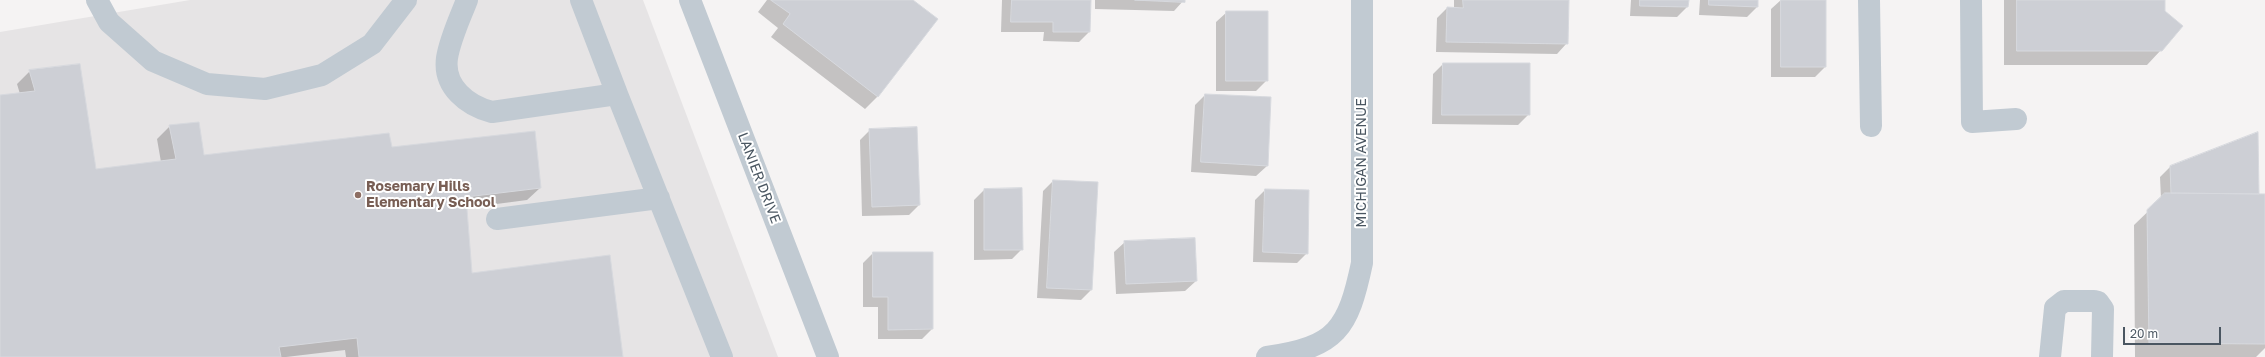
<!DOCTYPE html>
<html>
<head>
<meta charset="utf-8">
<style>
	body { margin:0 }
	#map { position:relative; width:2265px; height:357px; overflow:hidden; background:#f5f3f3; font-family:"Golos Text",sans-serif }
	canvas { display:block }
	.scale { position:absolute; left:2123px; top:327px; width:98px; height:18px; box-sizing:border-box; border:2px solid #4a5661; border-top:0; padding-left:5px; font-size:12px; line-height:14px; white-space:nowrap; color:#4a5661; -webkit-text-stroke:3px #fff; paint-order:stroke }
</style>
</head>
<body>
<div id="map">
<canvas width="2265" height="357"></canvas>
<div class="scale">20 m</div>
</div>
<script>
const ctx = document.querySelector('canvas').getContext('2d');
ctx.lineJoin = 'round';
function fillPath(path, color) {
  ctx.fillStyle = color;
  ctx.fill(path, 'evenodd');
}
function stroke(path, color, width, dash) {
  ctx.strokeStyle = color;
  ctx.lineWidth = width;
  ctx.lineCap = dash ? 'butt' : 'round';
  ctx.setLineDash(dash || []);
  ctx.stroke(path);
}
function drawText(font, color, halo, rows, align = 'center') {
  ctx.font = font + ' "Golos Text",sans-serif';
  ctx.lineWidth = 4;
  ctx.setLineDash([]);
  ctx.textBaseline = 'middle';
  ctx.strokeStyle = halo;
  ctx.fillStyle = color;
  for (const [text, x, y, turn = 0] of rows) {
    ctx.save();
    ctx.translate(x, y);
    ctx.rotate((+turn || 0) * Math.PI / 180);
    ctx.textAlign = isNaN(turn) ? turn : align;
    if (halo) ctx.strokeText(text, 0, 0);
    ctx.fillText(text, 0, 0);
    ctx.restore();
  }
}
fillPath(new Path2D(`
	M 190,0 L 643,0 L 778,357 L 0,357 L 0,32 Z`), '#e6e4e5');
fillPath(new Path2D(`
	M 767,0 L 911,0 L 878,96 L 865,109 L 771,37 L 778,28 L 758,12 Z
	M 1002,0 L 1090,0 L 1089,32 L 1079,42 L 1043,41 L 1044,32 L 1001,32 Z
	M 1095,0 L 1184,0 L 1174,11 L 1095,9 Z
	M 1454,0 L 1568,0 L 1567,43 L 1557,54 L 1436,52 L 1437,18 L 1447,8 L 1454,8 Z
	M 1631,0 L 1688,0 L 1687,7 L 1677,17 L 1630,16 Z
	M 1700,0 L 1757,0 L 1757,7 L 1747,17 L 1699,15 Z
	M 1781,0 L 1825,0 L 1825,67 L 1815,77 L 1771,77 L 1771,9 Z
	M 2004,0 L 2164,0 L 2161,50 L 2147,65 L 2004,65 Z
	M 1227,12 L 1267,80 L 1256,91 L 1216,91 L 1216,22 Z
	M 1443,64 L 1529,114 L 1518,125 L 1432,124 L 1433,74 Z
	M 30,71 L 95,170 L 161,162 L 157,139 L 170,126 L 203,156 L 391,148 L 540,188 L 527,200 L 466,208 L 471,274 L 622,357 L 346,357 L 345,350 L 286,357 L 0,357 L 0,96 L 20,94 L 17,84 Z
	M 1205,95 L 1267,166 L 1256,176 L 1191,172 L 1195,105 Z
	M 870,130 L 919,205 L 909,215 L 862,216 L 860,140 Z
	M 2170,167 L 2257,195 L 2265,195 L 2265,348 L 2256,357 L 2135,357 L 2134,225 L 2161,199 L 2160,177 Z
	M 1053,181 L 1091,290 L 1081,300 L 1037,298 L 1043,191 Z
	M 984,190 L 1022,249 L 1012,259 L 974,260 L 974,200 Z
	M 1265,190 L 1307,253 L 1297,263 L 1253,262 L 1255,200 Z
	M 1125,242 L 1196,281 L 1185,291 L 1116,294 L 1114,252 Z
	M 873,253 L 932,329 L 922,339 L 878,339 L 878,307 L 863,307 L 863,263 Z`), '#0003');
const building = new Path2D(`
	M 771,0 L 913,0 L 938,19 L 878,97 L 783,24 L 790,14 Z
	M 1012,0 L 1091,0 L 1090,32 L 1053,32 L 1053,22 L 1011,22 Z
	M 1135,0 L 1185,0 L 1185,2 Z
	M 1463,0 L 1569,0 L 1568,44 L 1446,42 L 1447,7 L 1463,8 Z
	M 1640,0 L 1689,0 L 1688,7 L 1640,6 Z
	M 1709,0 L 1758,0 L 1758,7 L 1709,5 Z
	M 1781,0 L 1826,0 L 1826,67 L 1781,67 Z
	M 2017,0 L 2165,0 L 2165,11 L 2183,26 L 2162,51 L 2017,51 Z
	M 1226,11 L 1268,11 L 1268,81 L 1226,81 Z
	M 1443,63 L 1530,63 L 1530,115 L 1442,115 Z
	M 80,64 L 96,169 L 176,159 L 169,125 L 199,122 L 204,155 L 389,133 L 392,147 L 535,131 L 541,188 L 466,197 L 472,273 L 610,255 L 623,357 L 359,357 L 357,338 L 279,347 L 281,357 L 0,357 L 0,95 L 35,91 L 29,70 Z
	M 1205,94 L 1271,97 L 1268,166 L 1201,162 Z
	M 917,127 L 920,205 L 872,207 L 869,129 Z
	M 2258,132 L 2259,194 L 2171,193 L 2170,166 Z
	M 1053,180 L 1098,182 L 1092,290 L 1047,288 Z
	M 1022,188 L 1023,250 L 984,250 L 984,189 Z
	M 1265,189 L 1309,190 L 1308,254 L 1263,252 Z
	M 2165,193 L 2265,194 L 2265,344 L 2149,343 L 2147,210 Z
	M 1195,238 L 1197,281 L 1126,284 L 1124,241 Z
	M 873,252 L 933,252 L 933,329 L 888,330 L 888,297 L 873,297 Z`);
fillPath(building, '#cdcfd5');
stroke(building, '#d7d9de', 1);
stroke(new Path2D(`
	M 97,0 L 109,22 L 153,61 L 207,84 L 265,89 L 322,75 L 372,44 L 406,0
	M 467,0 C 460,18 450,39 447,58 C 443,87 468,106 492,112 L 617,94 L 581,0
	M 690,0 L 828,357
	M 1869,0 L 1871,126
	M 1971,0 L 1972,122 L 2016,119
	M 617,94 L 722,357
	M 497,219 L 659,198
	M 1267,357 C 1337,347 1348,329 1362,263 L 1362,0
	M 2050,357 L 2055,308 L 2064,301 L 2094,301 L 2098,302 L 2103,309 L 2102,357`), '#c1cad2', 22);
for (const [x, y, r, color] of [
	[358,195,4,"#8d6e63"]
]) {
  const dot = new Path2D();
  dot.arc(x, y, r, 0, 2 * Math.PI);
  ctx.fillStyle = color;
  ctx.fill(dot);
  stroke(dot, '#fff', 1.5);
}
drawText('14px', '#4a5661', '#fff', [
	["MICHIGAN AVENUE",1362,163,-90],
	["LANIER DRIVE",759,178,69]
]);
drawText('bold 14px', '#785e54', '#fff', [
	["Rosemary Hills",366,187],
	["Elementary School",366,203]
], 'left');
</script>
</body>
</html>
